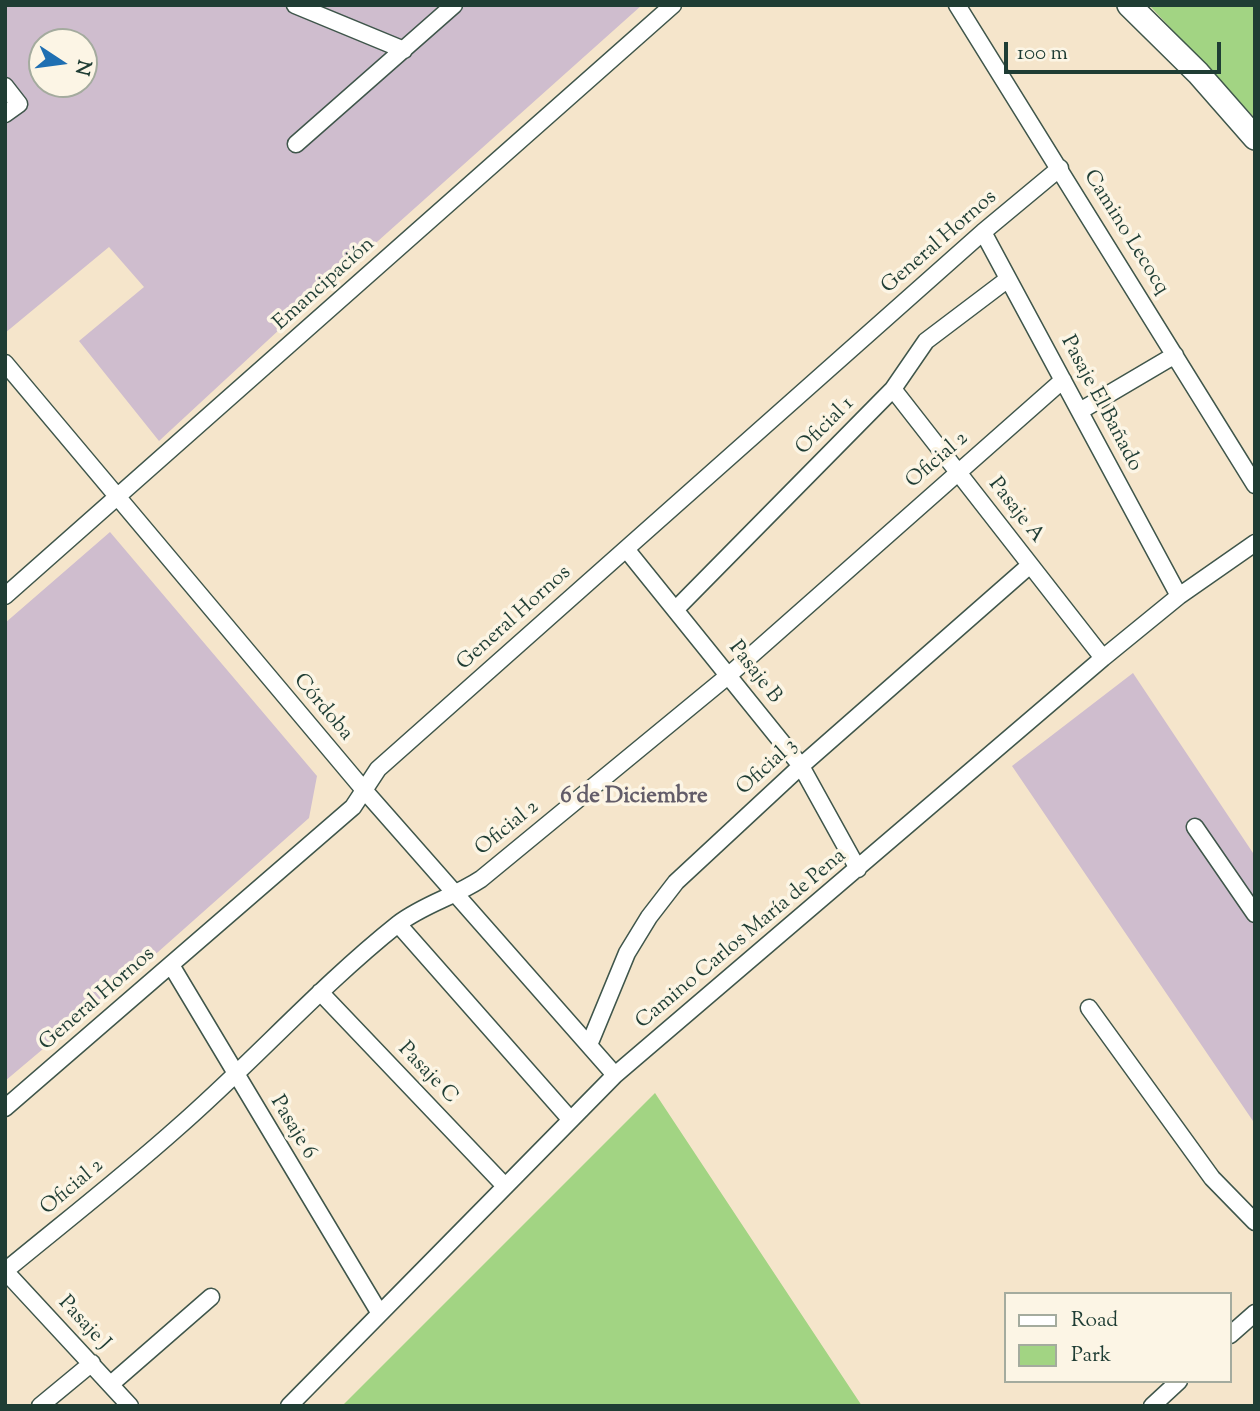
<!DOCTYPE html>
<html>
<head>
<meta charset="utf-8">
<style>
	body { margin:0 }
	#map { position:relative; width:1260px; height:1411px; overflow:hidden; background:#f5e5cb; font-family:"Sorts Mill Goudy",serif }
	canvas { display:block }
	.frame { position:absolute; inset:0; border:7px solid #1f3d34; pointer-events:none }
	.legend { position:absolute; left:1004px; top:1292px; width:228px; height:91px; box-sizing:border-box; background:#fcf5e5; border:2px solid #a4ab9e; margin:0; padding:9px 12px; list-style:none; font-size:21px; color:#1f3d34 }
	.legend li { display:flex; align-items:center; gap:14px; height:35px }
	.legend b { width:35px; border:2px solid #a4ab9e }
	.north { position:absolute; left:28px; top:28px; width:70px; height:70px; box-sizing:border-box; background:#fcf5e5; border:2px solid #a4ab9e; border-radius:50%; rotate:103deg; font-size:19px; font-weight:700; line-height:28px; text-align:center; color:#1f3d34 }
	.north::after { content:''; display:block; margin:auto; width:24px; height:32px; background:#1f6fb2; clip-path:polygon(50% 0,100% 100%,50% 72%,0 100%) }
	.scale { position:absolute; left:1004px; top:42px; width:217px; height:32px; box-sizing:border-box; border:4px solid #1f3d34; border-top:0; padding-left:9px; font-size:21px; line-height:24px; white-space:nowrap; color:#1f3d34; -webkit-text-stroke:5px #fcf5e5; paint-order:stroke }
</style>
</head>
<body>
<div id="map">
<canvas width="1260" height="1411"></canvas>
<div class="frame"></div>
<ul class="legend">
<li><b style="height:9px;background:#fff"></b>Road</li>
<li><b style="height:19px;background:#a2d483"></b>Park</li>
</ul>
<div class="north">N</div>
<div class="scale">100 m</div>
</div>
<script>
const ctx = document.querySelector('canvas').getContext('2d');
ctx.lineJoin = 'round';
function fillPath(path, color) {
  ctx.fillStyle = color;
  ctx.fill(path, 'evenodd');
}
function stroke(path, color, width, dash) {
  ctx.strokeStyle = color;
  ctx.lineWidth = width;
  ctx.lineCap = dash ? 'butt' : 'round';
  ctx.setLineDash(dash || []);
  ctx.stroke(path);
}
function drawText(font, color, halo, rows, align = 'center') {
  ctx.font = font + ' "Sorts Mill Goudy",serif';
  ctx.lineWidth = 7;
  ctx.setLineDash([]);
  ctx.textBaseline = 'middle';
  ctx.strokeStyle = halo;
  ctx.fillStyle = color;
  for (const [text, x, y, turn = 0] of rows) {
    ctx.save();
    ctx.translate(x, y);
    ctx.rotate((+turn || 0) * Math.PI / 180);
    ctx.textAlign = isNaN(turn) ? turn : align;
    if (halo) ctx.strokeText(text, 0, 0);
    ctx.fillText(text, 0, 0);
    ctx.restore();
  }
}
fillPath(new Path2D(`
	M 5,5 L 642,5 L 293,317 L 159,441 L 79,341 L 144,287 L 109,247 L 5,333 ZM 42,42 L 84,42 L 84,84 L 42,84 Z
	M 110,532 L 317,776 L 309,818 L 158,952 L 5,1081 L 5,623 Z
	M 1133,673 L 1255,856 L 1255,1124 L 1012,766 Z`), '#cfbdce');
fillPath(new Path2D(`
	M 1149,5 L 1255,5 L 1255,118 Z
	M 655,1093 L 862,1406 L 342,1406 Z`), '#a2d483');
const minor = new Path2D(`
	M 295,5 L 404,50
	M 957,5 L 1255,485
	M 5,86 L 19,104 L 5,114
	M 296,144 L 454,5
	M 983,232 L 1179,596
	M 5,363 L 364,790 L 615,1075
	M 893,389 L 1103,658
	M 1080,411 L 1175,355
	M 626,549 L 801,766 L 858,869
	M 5,596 L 673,5
	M 676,609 L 893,389 L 926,341 L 1008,279
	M 1195,827 L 1255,914
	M 398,924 L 570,1119
	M 171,965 L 379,1312
	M 320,992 L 504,1185
	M 1089,1008 L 1212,1178 L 1255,1222
	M 589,1045 L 627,953 L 649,917 L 676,882 L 801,766 L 1030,565
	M 5,1108 L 353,807 L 378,769 L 983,232 L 1060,168
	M 5,1271 C 62,1224 121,1178 176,1129 C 252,1063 319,987 398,924 C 424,904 454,897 481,879 L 729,675 L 1063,380
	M 5,1271 L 130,1406
	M 1230,1335 L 1255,1313
	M 111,1384 L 211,1297
	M 40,1406 L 92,1363
	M 289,1406 L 615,1075 L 1103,658 L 1179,596 L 1255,543
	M 1152,1406 L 1179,1381`);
const highway = new Path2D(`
	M 1129,5 L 1198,73 L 1255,138`);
stroke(minor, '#3f564b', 19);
stroke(highway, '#3f564b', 26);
stroke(minor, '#fff', 16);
stroke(highway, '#fff', 23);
drawText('21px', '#1f3d34', '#fcf5e5', [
	["Camino Lecocq",1125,233,58],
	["General Hornos",940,243,-41],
	["Emancipación",325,285,-42],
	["Pasaje El Bañado",1100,404,62],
	["Oficial 1",826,427,-45],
	["Oficial 2",938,461,-41],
	["Pasaje A",1015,511,52],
	["General Hornos",515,619,-42],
	["Pasaje B",754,673,52],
	["Córdoba",322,708,50],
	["Oficial 3",768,768,-42],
	["Oficial 2",508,829,-39],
	["Camino Carlos María de Pena",742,940,-40],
	["General Hornos",98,1000,-41],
	["Pasaje C",427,1074,46],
	["Pasaje 6",292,1128,59],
	["Oficial 2",73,1188,-40],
	["Pasaje J",83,1324,47]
]);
drawText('bold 23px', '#635d69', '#fcf5e5', [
	["6 de Diciembre",634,798]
]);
</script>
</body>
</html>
